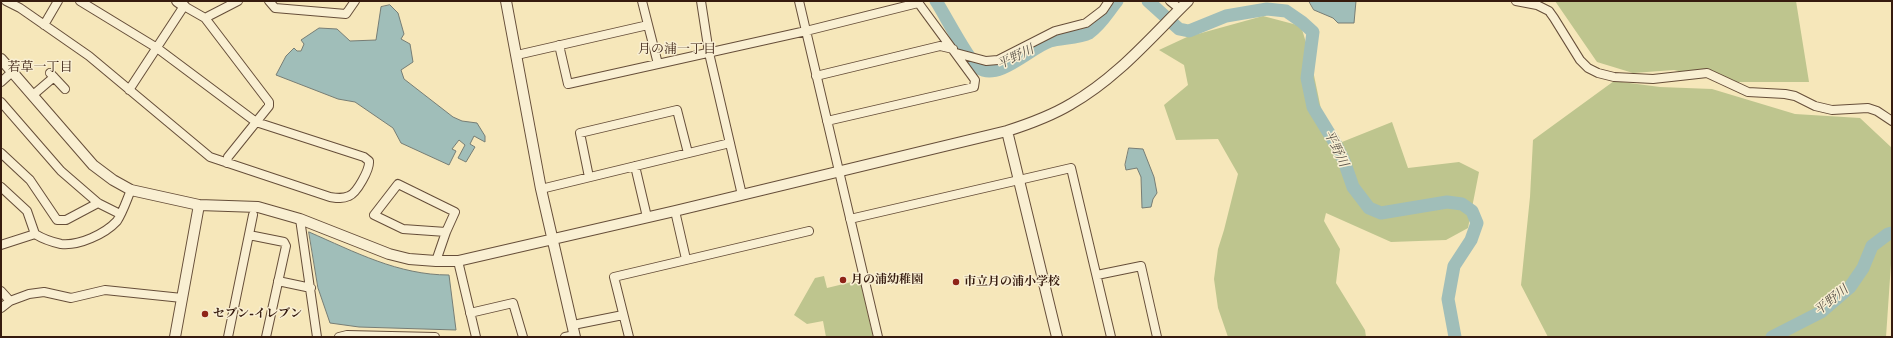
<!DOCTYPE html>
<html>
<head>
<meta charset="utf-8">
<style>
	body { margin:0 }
	#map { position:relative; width:1893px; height:338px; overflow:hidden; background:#f6e7ba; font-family:"IM FELL Double Pica",serif }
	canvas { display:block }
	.frame { position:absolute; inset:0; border:2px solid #361b0e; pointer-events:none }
</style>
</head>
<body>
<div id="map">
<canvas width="1893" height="338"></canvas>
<div class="frame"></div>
</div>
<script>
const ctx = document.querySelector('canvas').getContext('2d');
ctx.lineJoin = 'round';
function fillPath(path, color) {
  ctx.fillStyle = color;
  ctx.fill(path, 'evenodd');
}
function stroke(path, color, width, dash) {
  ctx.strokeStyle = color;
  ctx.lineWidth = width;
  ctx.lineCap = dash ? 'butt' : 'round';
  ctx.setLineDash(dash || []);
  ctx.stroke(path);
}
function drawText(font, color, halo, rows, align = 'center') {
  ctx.font = font + ' "IM FELL Double Pica","Noto Serif JP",serif';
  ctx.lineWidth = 3;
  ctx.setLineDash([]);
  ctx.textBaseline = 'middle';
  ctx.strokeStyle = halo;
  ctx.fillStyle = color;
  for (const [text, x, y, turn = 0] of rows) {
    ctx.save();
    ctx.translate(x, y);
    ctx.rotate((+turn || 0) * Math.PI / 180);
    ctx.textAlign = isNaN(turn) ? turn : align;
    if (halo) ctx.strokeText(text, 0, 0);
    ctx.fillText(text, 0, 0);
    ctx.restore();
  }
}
fillPath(new Path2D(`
	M 1555,1 L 1796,1 L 1809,82 L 1726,82 L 1674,70 L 1633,73 L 1597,62 Z
	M 1263,16 L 1301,26 L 1310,56 L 1322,114 L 1342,142 L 1392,122 L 1408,168 L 1459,162 L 1479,172 L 1468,228 L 1446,240 L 1391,242 L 1326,213 L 1324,221 L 1340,249 L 1336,283 L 1365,330 L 1366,337 L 1228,337 L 1218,308 L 1214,279 L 1218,249 L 1224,230 L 1238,174 L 1218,139 L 1176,140 L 1164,105 L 1188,85 L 1184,65 L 1159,50 L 1187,37 Z
	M 1614,81 L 1660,87 L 1712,89 L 1795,114 L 1860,118 L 1892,148 L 1892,249 L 1886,337 L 1548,337 L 1521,285 L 1530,197 L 1533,140 Z
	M 824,276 L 827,288 L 860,280 L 873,337 L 826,337 L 823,321 L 807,324 L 794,315 L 815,278 Z`), '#bec58e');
const water = new Path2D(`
	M 1309,1 L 1356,1 L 1354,23 L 1338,23 L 1333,18 L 1314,10 Z
	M 390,5 L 398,13 L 404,34 L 401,39 L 410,44 L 413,62 L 401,70 L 404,79 L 453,117 L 462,121 L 477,123 L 485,136 L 485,142 L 474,136 L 470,144 L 475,147 L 466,162 L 458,158 L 465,145 L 459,140 L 452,149 L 456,151 L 449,165 L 401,143 L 393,128 L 355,102 L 338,99 L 276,75 L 286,56 L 294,48 L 297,51 L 301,51 L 304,44 L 301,40 L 319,28 L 337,29 L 350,41 L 376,40 L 381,7 Z
	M 1129,148 L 1143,149 L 1154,177 L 1157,193 L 1153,199 L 1151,207 L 1142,208 L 1141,177 L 1137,168 L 1126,170 L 1125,165 Z
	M 309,232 C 355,252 398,275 449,275 L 456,330 L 359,327 L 330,323 L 318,288 Z`);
fillPath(water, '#a0beb9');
stroke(water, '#767d75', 1);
stroke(new Path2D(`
	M 936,1 C 944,13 969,62 979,68 C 999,81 1031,47 1050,41 C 1061,38 1080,38 1089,33 C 1101,25 1108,12 1117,1
	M 1148,1 L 1179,29 L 1189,31 L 1226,16 L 1267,9 L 1286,11 L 1302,22 L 1313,32 L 1307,78 L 1313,107 L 1335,143 L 1344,161 L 1353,187 L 1369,208 L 1381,213 L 1447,202 L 1462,204 L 1472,211 L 1477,223 L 1471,240 L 1454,266 L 1448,299 L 1455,337
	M 1772,337 L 1821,312 L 1850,287 L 1863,268 L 1872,246 L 1888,234 L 1892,233`), '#a0beb9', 13);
const minor = new Path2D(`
	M 6,1 L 20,8 L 89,56 L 210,157 L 330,197 C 337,198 342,199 349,196 C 357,193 370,169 369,161 L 364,157 L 256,122 L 157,48 L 80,1
	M 269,1 L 275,8 L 346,14 L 355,1
	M 642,1 L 658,64
	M 701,1 L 709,53 L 742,195
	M 799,1 L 878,337
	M 1170,1 L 1180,9
	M 1516,1 L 1537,5 L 1549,11 L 1554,18 L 1580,60 L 1588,68 L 1598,73 L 1614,77 L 1653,79 L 1707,73 L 1748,92 L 1785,94 L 1795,96 L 1815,106 L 1832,110 L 1868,108 L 1877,111 L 1892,121
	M 205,18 L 238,1
	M 44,25 L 58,1
	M 559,45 L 568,84 L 806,31 L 918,3
	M 956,53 L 986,61 L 998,60 L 1055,31 L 1086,23 L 1103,10 L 1109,1
	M 517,55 L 648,25
	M 50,73 L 65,89
	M 816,76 L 940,46 L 953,49
	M 1,82 L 12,72
	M 129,90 L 184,6 L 205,18 L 269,102 L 269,106 L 228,157 L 227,163
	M 33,95 L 54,77
	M 1,102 L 61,171 L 98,203 L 120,214
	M 827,121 L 974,87 L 975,80 L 917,1
	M 1,153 L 30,180 L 57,220 L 66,220 L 98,203
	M 635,166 L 647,217
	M 589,177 L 580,133 L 677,110 L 688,153
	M 1,187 L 27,211 L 35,234
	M 541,189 L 730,143
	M 675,211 L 686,259
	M 300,219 L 317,337
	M 850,219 L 1071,168 L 1111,337
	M 249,235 L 284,242 L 286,246 L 266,337
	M 1,245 L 35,234 C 43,239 52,242 61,244 C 79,246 105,234 117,221 C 123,212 127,199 131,190
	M 436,261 L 446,232 L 403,229 L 374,215 L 398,184 L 455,212 L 446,232
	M 458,261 L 476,337
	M 1097,275 L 1141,266 L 1157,337
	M 278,281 L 311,288
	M 1,291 L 10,301
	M 1,308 L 10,301 L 29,294 L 44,292 L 71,298 L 105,290 L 182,298
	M 470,313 L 513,303 L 523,337
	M 573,325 L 623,315
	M 228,337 L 253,215
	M 339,337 L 347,335 L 435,337
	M 565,337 L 575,335
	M 629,337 L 614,277 L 809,231`);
const tertiary = new Path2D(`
	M 177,1 L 184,6
	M 506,1 L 541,189 L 575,337
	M 1,59 L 93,165 L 113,180 L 131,190 L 199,205 L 258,207 L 300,219 L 389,254 L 409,259 L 436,261 L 458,261 L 675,211 L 1007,131 C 1029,124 1051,116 1071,104 C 1117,78 1151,37 1188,1
	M 1007,131 L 1057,337
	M 175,337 L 199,205`);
stroke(minor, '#664e39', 10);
stroke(tertiary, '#664e39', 12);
stroke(minor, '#f9efd2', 8);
stroke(tertiary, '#f9efd2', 10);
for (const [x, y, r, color] of [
	[843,280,4,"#8f2418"],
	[956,282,4,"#8f2418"],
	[205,314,4,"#8f2418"]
]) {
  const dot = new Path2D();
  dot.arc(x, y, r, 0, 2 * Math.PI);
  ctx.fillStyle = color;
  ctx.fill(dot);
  stroke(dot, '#f9efd2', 1.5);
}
drawText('bold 12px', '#361b0e', '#f9efd2', [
	["月の浦幼稚園",851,280],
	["市立月の浦小学校",964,282],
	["セブン-イレブン",213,314]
], 'left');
drawText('13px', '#361b0e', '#f9efd2', [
	["月の浦一丁目",677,50],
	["若草一丁目",40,68]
]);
drawText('italic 13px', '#5b544a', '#f9efd2', [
	["平野川",1016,58,-26],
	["平野川",1335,149,64],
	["平野川",1832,301,-39]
]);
</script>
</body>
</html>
